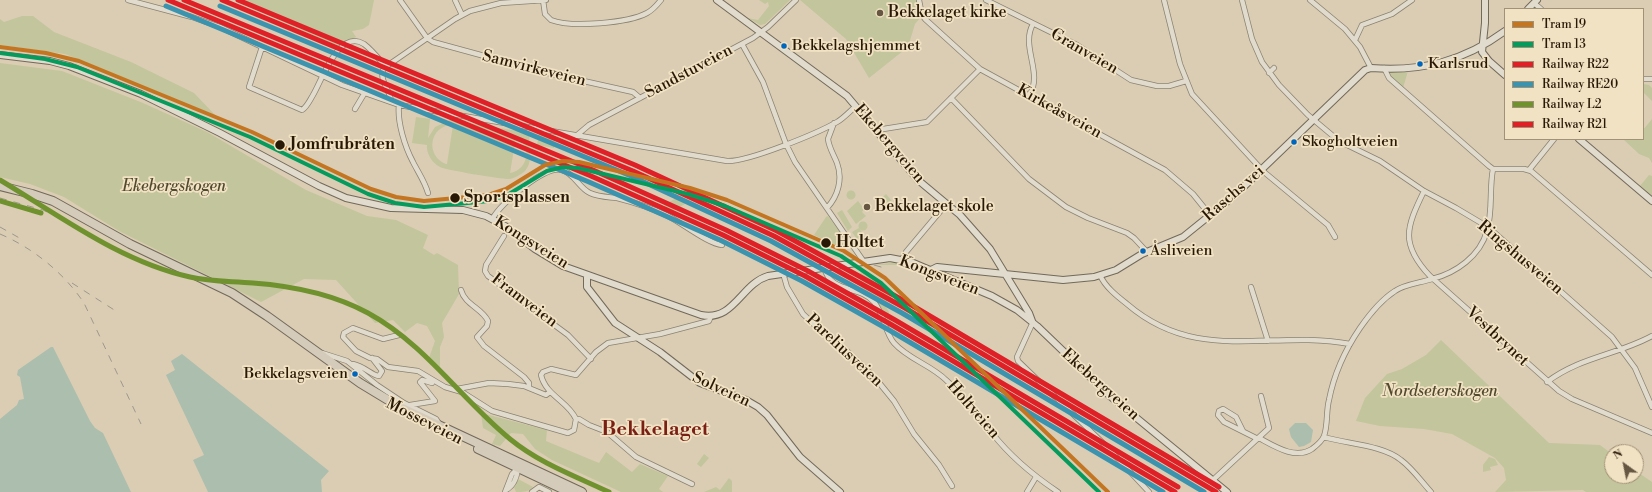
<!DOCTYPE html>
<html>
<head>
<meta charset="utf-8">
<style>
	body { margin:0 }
	#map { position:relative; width:1652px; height:492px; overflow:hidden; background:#dacdb3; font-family:"Libre Bodoni",serif }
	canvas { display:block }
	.legend { position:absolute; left:1504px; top:8px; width:140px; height:132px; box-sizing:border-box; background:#f1e2c3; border:1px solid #a19177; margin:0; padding:5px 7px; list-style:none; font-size:12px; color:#281806 }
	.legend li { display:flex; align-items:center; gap:8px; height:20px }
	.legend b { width:20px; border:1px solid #a19177 }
	.north { position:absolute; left:1604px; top:444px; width:40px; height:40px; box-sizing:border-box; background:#f1e2c3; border:1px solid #a19177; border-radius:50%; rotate:327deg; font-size:11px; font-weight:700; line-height:16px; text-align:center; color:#281806 }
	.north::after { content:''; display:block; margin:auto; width:14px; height:18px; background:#665743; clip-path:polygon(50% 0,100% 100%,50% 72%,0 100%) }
</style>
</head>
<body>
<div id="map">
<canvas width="1652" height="492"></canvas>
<ul class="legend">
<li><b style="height:5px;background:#c37521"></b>Tram 19</li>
<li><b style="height:5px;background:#069b5c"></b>Tram 13</li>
<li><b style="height:5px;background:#df2027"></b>Railway R22</li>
<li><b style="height:5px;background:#3c93ad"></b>Railway RE20</li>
<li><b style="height:5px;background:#6f922e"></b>Railway L2</li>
<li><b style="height:5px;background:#df2027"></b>Railway R21</li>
</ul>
<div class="north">N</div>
</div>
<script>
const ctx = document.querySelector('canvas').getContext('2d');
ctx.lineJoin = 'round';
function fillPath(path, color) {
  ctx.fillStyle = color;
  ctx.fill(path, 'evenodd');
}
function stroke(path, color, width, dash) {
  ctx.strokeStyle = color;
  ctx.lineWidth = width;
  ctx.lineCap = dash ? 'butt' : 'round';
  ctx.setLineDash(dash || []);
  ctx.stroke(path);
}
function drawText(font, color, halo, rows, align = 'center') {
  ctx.font = font + ' "Libre Bodoni",serif';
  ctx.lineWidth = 3.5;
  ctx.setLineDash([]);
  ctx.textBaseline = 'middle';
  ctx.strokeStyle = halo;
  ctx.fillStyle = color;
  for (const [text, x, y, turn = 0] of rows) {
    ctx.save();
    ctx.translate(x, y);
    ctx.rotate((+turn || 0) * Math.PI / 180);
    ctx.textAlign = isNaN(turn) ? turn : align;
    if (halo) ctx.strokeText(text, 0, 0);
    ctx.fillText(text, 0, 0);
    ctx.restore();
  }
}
fillPath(new Path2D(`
	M 234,0 L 374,0 L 369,25 L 363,29 L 352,31 L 356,37 L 339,47 Z
	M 759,0 L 790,0 L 765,24 L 760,25 L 748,18 L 758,20 L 769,6 L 768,2 L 765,4 Z
	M 800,0 L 918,0 L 920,18 L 915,24 L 908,47 L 869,78 L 846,39 Z
	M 22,16 L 33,16 L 54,32 L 131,62 L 194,93 L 216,116 L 65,54 L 0,45 L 0,19 L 4,22 Z
	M 0,63 L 62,71 L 143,103 L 207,132 L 306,190 L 367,216 L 396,220 L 428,235 L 423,248 L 434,255 L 437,253 L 458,265 L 459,294 L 442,323 L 444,337 L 440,347 L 440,369 L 429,358 L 435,341 L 427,326 L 417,323 L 405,332 L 393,320 L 375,323 L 336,280 L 304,279 L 261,302 L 119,231 L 64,197 L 30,184 L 0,177 Z
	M 1391,71 L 1408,71 L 1403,88 L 1391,77 L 1389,73 Z
	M 1643,84 L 1649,85 L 1652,88 L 1652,101 L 1643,92 Z
	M 416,117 L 430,119 L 428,138 L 435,127 L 450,120 L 530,133 C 527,146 535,159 525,171 C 522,174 513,179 509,179 C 500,179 446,170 440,167 C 432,163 426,153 427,145 L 412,143 ZM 453,125 L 447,164 L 446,164 C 425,156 429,125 453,125 ZM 516,137 C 533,146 528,170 510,173 Z
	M 1652,119 L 1652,163 L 1649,158 L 1639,154 L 1623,139 L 1643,139 L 1643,130 Z
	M 539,134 L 556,136 L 554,148 L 537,145 Z
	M 1649,175 L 1652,176 L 1652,196 L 1640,186 Z
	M846.5 195a4.5 4.5 0 1 1 9 0a4.5 4.5 0 1 1-9 0Z
	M 886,194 L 895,205 L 891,209 L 881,199 Z
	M 680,196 L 685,204 L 669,213 L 664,205 Z
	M 858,201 L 864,209 L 862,212 L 866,216 L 856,224 L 847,211 Z
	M 842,210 L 852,227 L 848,231 L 837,213 Z
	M 828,216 L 841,233 L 840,238 L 846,250 L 814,235 L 826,217 Z
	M858.5 226a4.5 4.5 0 1 1 9 0a4.5 4.5 0 1 1-9 0Z
	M 859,228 L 865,237 L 859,242 L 852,232 Z
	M 896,262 L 917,269 L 900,265 L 875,265 Z
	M 864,270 L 894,295 L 884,304 L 889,312 L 889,319 L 891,318 L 893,320 L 891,322 L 896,329 L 890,327 C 884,311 877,298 861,291 L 860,273 Z
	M 1441,340 L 1549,443 L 1600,445 L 1612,454 L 1612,476 L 1636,476 L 1636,471 L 1652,482 L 1652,492 L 1586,492 L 1583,490 L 1495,492 L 1506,480 L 1504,468 L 1495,458 L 1452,434 L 1424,429 L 1380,426 L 1356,421 L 1365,398 L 1387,374 L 1402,369 L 1426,355 Z
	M 481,413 L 547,430 L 546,441 L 599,463 L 606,452 L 632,472 L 640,464 L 668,476 L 659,489 L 663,492 L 621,492 L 552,460 L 535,449 L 523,434 L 511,433 L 500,446 L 492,444 L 496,435 L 483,428 Z
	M 704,454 L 709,458 L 701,467 L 697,464 Z
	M 1489,457 L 1495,459 L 1498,465 L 1490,467 L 1491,470 L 1483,472 L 1483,465 Z
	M 729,478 L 732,481 L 732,492 L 704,492 L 716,487 L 720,490 Z
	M 518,479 L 533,487 C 529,492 522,492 516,492 L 514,487 Z`), '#c3c59c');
fillPath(new Path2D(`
	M 51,347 L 53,347 L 90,421 L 95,428 L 103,433 L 131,492 L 0,492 L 0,419 L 17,405 L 19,400 L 24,399 L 20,377 L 17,375 L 18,370 Z
	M 182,354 L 329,471 L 321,480 L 322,492 L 208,492 L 193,460 L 204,455 L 166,375 L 175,370 L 171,361 Z
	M 1295,423 L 1306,423 L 1313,430 L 1311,442 L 1304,446 L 1299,447 L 1291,437 L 1289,429 Z`), '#acbead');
const street = new Path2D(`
	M 128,0 L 192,17 L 220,27 L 342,85 L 399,105 L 727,161 C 748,162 818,133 837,122 C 844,118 850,111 856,106
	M 400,0 L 427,38 L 433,42 L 543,72 L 633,92 L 640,98
	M 455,0 L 462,15
	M 543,0 L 545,14 L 551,20 C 572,28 628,23 647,13 C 653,10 657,5 661,0
	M 919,0 L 922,15 L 925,19 L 980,69 L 1165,170 L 1193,194 L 1210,215
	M 986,0 L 1077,45 L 1131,80 L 1157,86 L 1169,86 L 1186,81
	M 1164,0 L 1180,64 L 1192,94 L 1264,172 L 1328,225 L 1335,237
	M 1242,0 L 1252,39 L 1262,62 L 1279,85 L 1308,115 L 1339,141 L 1380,161 L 1424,191 L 1456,208 L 1488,227 L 1612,337 L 1635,368 L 1652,407
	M 1310,0 L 1345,29 L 1360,47 L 1371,68
	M 1534,3 L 1541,9
	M 1355,40 L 1362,25 L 1392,14 L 1412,0
	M 742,44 L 763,82 L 786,144 L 795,162 L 864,262
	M 262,47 L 249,87 L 302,110 C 307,107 310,100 313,95 C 322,80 339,28 364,44 C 372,50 379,59 386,67
	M 1384,68 L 1389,78 L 1489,166 L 1493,169 L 1524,169 L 1531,171 L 1652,275
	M 1269,73 L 1274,68
	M 1643,79 L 1652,79
	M 1029,96 C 1044,73 1020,47 1033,24
	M 951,98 L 1029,179 L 1066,207 L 1088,218 L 1127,233 L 1134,238 L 1147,252
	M 391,102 C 391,90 378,81 384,68 L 455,19 L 470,11 L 501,3 L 546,0
	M 399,105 C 397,122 405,147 413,162 C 418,172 425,182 428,193
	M 355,109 L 364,94
	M 877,130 L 927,122 L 980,69
	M 576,136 L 589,125 L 753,38 L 768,27 L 796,0
	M 1529,170 L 1554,139
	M 1424,191 C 1406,228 1400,244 1430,276 L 1559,391 L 1572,399 L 1652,433
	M 827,208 C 838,196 843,179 837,163 C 834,155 829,148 828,139 L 834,123
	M 493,218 C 500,204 545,165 562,170 C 574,173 579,188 590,193 C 598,197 609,197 617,198 C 633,202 651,208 666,215 C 681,222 708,244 722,245
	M 504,236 L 486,265 L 485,271 L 488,276 L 568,335 L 591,359
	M 902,259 L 906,252 L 943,208
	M 824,267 C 830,294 860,285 874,302 C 884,314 885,333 894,343 C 908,359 931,365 946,380 C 964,396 977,415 992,433 C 1010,456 1034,476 1058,492
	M 783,273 L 787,287 L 803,314 L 819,329 L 847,351 L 876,379 L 894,401 L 914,434 L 939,465 L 952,486
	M 1100,275 C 1105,287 1118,297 1127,304 C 1198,365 1269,329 1350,344
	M 1251,287 L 1268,341
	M 461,290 C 465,305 482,308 488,321 L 487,326 L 477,337 L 484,346 L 524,377 L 529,383 L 529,388
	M 1033,322 L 1017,357 L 1018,361 L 1106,446 L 1149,492
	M 399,335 L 383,339 L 353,328 L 344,333 L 343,337 L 356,351 L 370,358 L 377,359 L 388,367 L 418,371 L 445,387 L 462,392 L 492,411 L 568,433 L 574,430 L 576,419 C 568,401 546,396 541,375 L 543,372 L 551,369 L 576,375 L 596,352 L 608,343 L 660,334 L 709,321 L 711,316
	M 322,353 L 347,361 L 377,385 L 404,403 L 436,419 L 440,425
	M 353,364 C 364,366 373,376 379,376 L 382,371 L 372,358
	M 1547,382 C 1580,357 1617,355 1652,336
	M 457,389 L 489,383 L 508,384 L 524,386 L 546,395 L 550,392
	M 410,405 L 435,401 L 420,382 L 422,380 L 432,383
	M 576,419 L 579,419 L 589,425 L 607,432 L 636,457 L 692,484
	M 1243,431 L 1236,417 L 1223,409 L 1219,411 L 1218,415 L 1224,422 L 1258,439
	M 1324,437 C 1347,444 1383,445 1401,460 C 1412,468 1421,481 1431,492
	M 1259,438 C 1274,446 1295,460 1312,449 C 1316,446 1322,441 1324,436 C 1328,425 1326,411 1329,400 C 1334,374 1345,350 1360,328 C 1369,315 1381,300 1395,291 C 1405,284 1420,283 1432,279 C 1456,273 1480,256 1487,231 C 1493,210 1489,190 1493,169
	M 1213,480 L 1269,428 L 1261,396
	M 506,490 C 514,486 517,477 518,468
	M 505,492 L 512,474 L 518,468
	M 532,492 L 539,487 L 549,492
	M 1027,492 L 1036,477`);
const secondary = new Path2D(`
	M 717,0 L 847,96 L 918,180 L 960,215 L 990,249 L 1029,313 L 1032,321
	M 1485,0 L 1485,23 L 1482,52 L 1489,61 L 1505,75
	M 1528,9 L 1537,0
	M 0,55 L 50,61 L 69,66 L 141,94 L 220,133 L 319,186 L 346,198 L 391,208 L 463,210 L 486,216 L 505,226 L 535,249 L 563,266 L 701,315 C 734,322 741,284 768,276 L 890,258 L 911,262 L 992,296 L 1017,310 L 1037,326 L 1111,397 L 1227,492
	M 1579,139 L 1652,201
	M 931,270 L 937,267 L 1063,280 L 1094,277 L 1116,270 L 1142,254 L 1183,237 L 1235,195 L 1365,70 L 1371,68 C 1422,72 1464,61 1505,31
	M 587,275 L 587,287 L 615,323 L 660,352 L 700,383 L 746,400 L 758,407 L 767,415 L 800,457 L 840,492`);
const highway = new Path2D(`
	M 0,186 L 32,194 L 53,201 L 130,244 L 232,293 L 267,316 L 360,383 L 398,406 L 582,492
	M 478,449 L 569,492`);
stroke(street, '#8b8271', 6);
stroke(secondary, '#72695a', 8);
stroke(highway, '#72695a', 10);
stroke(street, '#e1dbcd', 4.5);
stroke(secondary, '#e1dbcd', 6);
stroke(highway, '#d5cbba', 8);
stroke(new Path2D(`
	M 874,265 L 881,267`), '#9e978c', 1);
stroke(new Path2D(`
	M 0,198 L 43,210 L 82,229
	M 0,227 L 23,240
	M 0,234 C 33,248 64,273 84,303 L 141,424
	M 72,283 L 119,313`), '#9e978c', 1, [7, 7]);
stroke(new Path2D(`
	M 168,0 L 591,176 L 723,235 L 805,276 L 892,325 L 1175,492
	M 222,0 L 633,171 L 774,236 L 905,308 L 1216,492`), '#df2027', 5);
stroke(new Path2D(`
	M 166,6 L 589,182 L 720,240 L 802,281 L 889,330 L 1163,492
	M 220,6 L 631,176 L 771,241 L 902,313 L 1204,492`), '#3c93ad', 5);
stroke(new Path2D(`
	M 0,180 C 60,216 121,262 190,277 C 211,282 232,281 253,283 C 293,286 333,294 368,313 C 425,344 461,399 510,439 C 539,463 575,476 609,492
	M 0,201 L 41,213`), '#6f922e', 5);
stroke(new Path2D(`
	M 184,0 L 593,170 L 726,230 L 808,271 L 895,320 L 1178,487
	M 238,0 L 635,165 L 777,231 L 908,303 L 1219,487`), '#df2027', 5);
stroke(new Path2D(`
	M 0,47 L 46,53 L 79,61 L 252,132 L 371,189 L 396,197 L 424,201 L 488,195 L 506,189 L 545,165 L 563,161 L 579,162 L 690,188 L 727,200 L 844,251 L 885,278 L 1108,492`), '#c37521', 4);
stroke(new Path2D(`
	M 0,53 L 45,59 L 77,67 L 250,137 L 368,194 L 395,203 L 424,207 L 489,201 L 509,194 L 547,171 L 563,167 L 578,168 L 688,194 L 725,206 L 841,256 L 881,283 L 1099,492`), '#069b5c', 4);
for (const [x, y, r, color] of [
	[880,13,4,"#665743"],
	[784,46,3.5,"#0065bd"],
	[1420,64,3.5,"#0065bd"],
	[1294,142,3.5,"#0065bd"],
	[280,145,5.5,"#281806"],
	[455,198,5.5,"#281806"],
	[867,207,4,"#665743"],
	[826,243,5.5,"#281806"],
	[1143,251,3.5,"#0065bd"],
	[355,374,3.5,"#0065bd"]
]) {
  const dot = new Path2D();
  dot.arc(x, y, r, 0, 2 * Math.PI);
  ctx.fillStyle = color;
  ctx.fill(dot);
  stroke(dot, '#f1e2c3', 1.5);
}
drawText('15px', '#281806', '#f1e2c3', [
	["Bekkelagshjemmet",792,46],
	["Karlsrud",1428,64],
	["Skogholtveien",1302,142],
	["Åsliveien",1150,251],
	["Bekkelagsveien",348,374,"right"]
], 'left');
drawText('16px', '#281806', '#f1e2c3', [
	["Bekkelaget kirke",888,13],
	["Bekkelaget skole",875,207]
], 'left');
drawText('16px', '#281806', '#f1e2c3', [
	["Granveien",1084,52,30],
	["Samvirkeveien",534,69,14],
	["Sandstuveien",689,72,-28],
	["Kirkeåsveien",1059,112,29],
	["Ekebergveien",889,144,49],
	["Raschs vei",1234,194,-41],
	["Kongsveien",531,243,32],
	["Ringshusveien",1520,258,40],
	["Kongsveien",939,276,21],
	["Framveien",524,301,37],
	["Vestbrynet",1497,337,43],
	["Pareliusveien",844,351,43],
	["Ekebergveien",1100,385,42],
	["Solveien",721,390,25],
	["Holtveien",973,410,49],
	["Mosseveien",424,422,27]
]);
drawText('bold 16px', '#281806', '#f1e2c3', [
	["Jomfrubråten",290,145],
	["Sportsplassen",464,198],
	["Holtet",836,243]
], 'left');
drawText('italic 16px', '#514a2e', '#f1e2c3', [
	["Ekebergskogen",174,187],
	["Nordseterskogen",1440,392]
]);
drawText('bold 20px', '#7a1f14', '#f1e2c3', [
	["Bekkelaget",655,430]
]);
</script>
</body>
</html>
